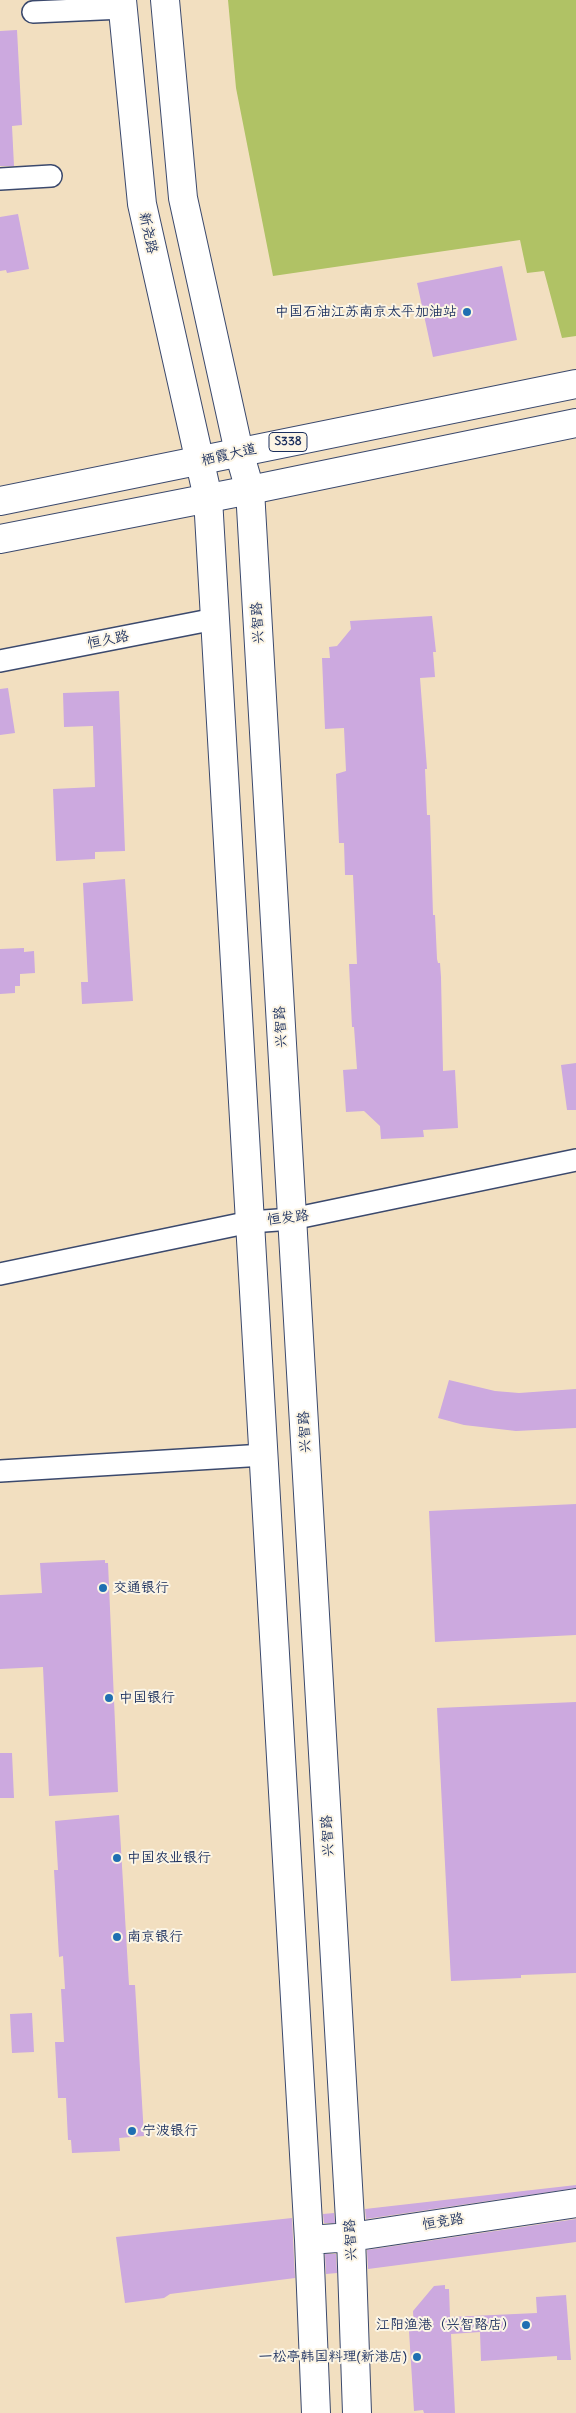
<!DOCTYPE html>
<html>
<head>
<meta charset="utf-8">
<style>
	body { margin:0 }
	canvas { display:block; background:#f2dfc0 }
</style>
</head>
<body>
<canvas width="576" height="2413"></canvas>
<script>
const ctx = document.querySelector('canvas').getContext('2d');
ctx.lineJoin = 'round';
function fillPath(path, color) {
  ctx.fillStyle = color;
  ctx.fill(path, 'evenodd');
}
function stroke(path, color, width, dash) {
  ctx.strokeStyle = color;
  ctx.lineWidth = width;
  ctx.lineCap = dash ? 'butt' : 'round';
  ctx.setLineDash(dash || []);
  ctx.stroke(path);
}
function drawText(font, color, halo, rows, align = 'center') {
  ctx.font = font + ' Delius,"LXGW WenKai TC",sans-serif';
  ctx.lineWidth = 4;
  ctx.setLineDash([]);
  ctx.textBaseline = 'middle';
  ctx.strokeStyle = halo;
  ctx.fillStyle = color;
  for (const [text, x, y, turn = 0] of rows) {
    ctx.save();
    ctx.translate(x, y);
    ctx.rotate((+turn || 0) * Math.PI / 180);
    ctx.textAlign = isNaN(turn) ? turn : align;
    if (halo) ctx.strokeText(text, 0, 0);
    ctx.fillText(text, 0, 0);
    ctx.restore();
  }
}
fillPath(new Path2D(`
	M 228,0 L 576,0 L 576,336 L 562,338 L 544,271 L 527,273 L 520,240 L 273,276 L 236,88 Z`), '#b0c265');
fillPath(new Path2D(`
	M 17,30 L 22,125 L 12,126 L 14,166 L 0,166 L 0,31 Z
	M 18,214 L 29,269 L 7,273 L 6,270 L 0,271 L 0,217 Z
	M 502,266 L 517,340 L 433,357 L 417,283 Z
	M 432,616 L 436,652 L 433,652 L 435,677 L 420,678 L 427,769 L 425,769 L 427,815 L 430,815 L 433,915 L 435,915 L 437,959 L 438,963 L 440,963 L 441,977 L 443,1071 L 455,1070 L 458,1128 L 423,1130 L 424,1137 L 381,1139 L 380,1126 L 364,1111 L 346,1112 L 343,1070 L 357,1069 L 354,1027 L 352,1027 L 349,964 L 357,964 L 353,875 L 345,875 L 344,843 L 339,843 L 336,774 L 346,771 L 344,728 L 325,729 L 322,658 L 330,658 L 329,647 L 337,646 L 351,629 L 350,621 Z
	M 8,688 L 15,733 L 0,735 L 0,689 Z
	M 119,691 L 125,851 L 95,852 L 95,859 L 56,861 L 53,789 L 95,787 L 93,726 L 64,727 L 63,693 Z
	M 125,879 L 133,1001 L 82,1004 L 81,982 L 88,982 L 83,883 Z
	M 24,948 L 24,952 L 34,951 L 35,973 L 20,974 L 20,986 L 15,986 L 15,993 L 0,994 L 0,949 Z
	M 576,1063 L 576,1110 L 567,1110 L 561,1065 Z
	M 449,1380 L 495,1391 L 519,1393 L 576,1389 L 576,1428 L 516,1431 L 464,1425 L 438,1418 Z
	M 576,1504 L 576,1635 L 435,1642 L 429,1511 Z
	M 105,1560 L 105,1563 L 108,1563 L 118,1792 L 49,1796 L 43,1667 L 0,1669 L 0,1595 L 42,1593 L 40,1563 Z
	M 576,1702 L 576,1973 L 521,1975 L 521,1978 L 451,1981 L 437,1708 Z
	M 0,1753 L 12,1753 L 14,1798 L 0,1798 Z
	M 119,1815 L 129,1985 L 135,1985 L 144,2136 L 119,2138 L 120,2151 L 72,2153 L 71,2140 L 68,2140 L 66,2098 L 58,2098 L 55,2042 L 64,2042 L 61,1989 L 65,1989 L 63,1956 L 59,1957 L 54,1870 L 58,1870 L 55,1821 Z
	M 32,2013 L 34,2052 L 12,2053 L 10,2014 Z
	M 576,2185 L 576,2188 L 366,2219 L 365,2209 Z
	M 334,2213 L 335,2223 L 324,2223 L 323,2214 Z
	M 292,2218 L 295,2278 L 170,2294 L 164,2298 L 125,2303 L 116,2237 Z
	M 576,2219 L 576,2242 L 368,2269 L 367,2250 Z
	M 325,2254 L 336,2254 L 337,2273 L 326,2274 Z
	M 445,2285 L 445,2289 L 449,2289 L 450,2317 L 537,2313 L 536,2297 L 566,2295 L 571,2360 L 557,2360 L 557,2356 L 481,2361 L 480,2332 L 451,2334 L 455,2413 L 424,2413 L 423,2410 L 414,2411 L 409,2331 L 414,2331 L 413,2311 L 434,2286 Z`), '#cca9df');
const street = new Path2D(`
	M 33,12 L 123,8
	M 0,179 L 51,176
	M 0,661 L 215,619
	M 0,1274 L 250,1222 L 292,1219 L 576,1160
	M 0,1471 L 264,1455`);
const secondary = new Path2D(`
	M 122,0 L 142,204 L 208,498 L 309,2240 L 316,2413
	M 165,0 L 183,198 L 239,452 L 250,490 L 351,2237 L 357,2413
	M 309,2240 L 351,2237 L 576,2203`);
const primary = new Path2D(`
	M 0,501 L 576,384
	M 0,539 L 250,490 L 576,423`);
stroke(street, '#3b496d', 24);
stroke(secondary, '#3b496d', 30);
stroke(primary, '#3b496d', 30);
stroke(street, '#fff', 21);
stroke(secondary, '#fff', 28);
stroke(primary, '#fff', 28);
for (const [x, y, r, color] of [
	[467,312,5,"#1f6fb2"],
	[103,1588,5,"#1f6fb2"],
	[109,1698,5,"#1f6fb2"],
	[117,1858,5,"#1f6fb2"],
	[117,1937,5,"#1f6fb2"],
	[132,2131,5,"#1f6fb2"],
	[526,2325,5,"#1f6fb2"],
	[417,2357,5,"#1f6fb2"]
]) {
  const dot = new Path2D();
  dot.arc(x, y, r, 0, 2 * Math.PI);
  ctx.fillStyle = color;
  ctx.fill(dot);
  stroke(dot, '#fcf5e5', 2);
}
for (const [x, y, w] of [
	[288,442,38]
]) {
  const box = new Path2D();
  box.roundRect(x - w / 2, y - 9.5, w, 19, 4);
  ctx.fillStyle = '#fcf5e5';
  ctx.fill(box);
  stroke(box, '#1b2f5e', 1);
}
drawText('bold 12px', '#1b2f5e', null, [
	["S338",288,442]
]);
drawText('14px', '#1b2f5e', '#fcf5e5', [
	["新尧路",148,233,78],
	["栖霞大道",229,455,-13],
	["兴智路",258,623,-93],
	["恒久路",108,640,-11],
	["兴智路",281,1027,-93],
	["恒发路",288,1218,-7],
	["兴智路",305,1432,-93],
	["兴智路",328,1836,-93],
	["恒竞路",443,2222,-9],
	["兴智路",351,2240,-93]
]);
drawText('14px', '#1b2f5e', '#fcf5e5', [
	["中国石油江苏南京太平加油站",457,312,"right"],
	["交通银行",113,1588],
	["中国银行",119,1698],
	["中国农业银行",127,1858],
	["南京银行",127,1937],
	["宁波银行",142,2131],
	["江阳渔港（兴智路店）",516,2325,"right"],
	["一松亭韩国料理(新港店)",407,2357,"right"]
], 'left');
</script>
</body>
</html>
